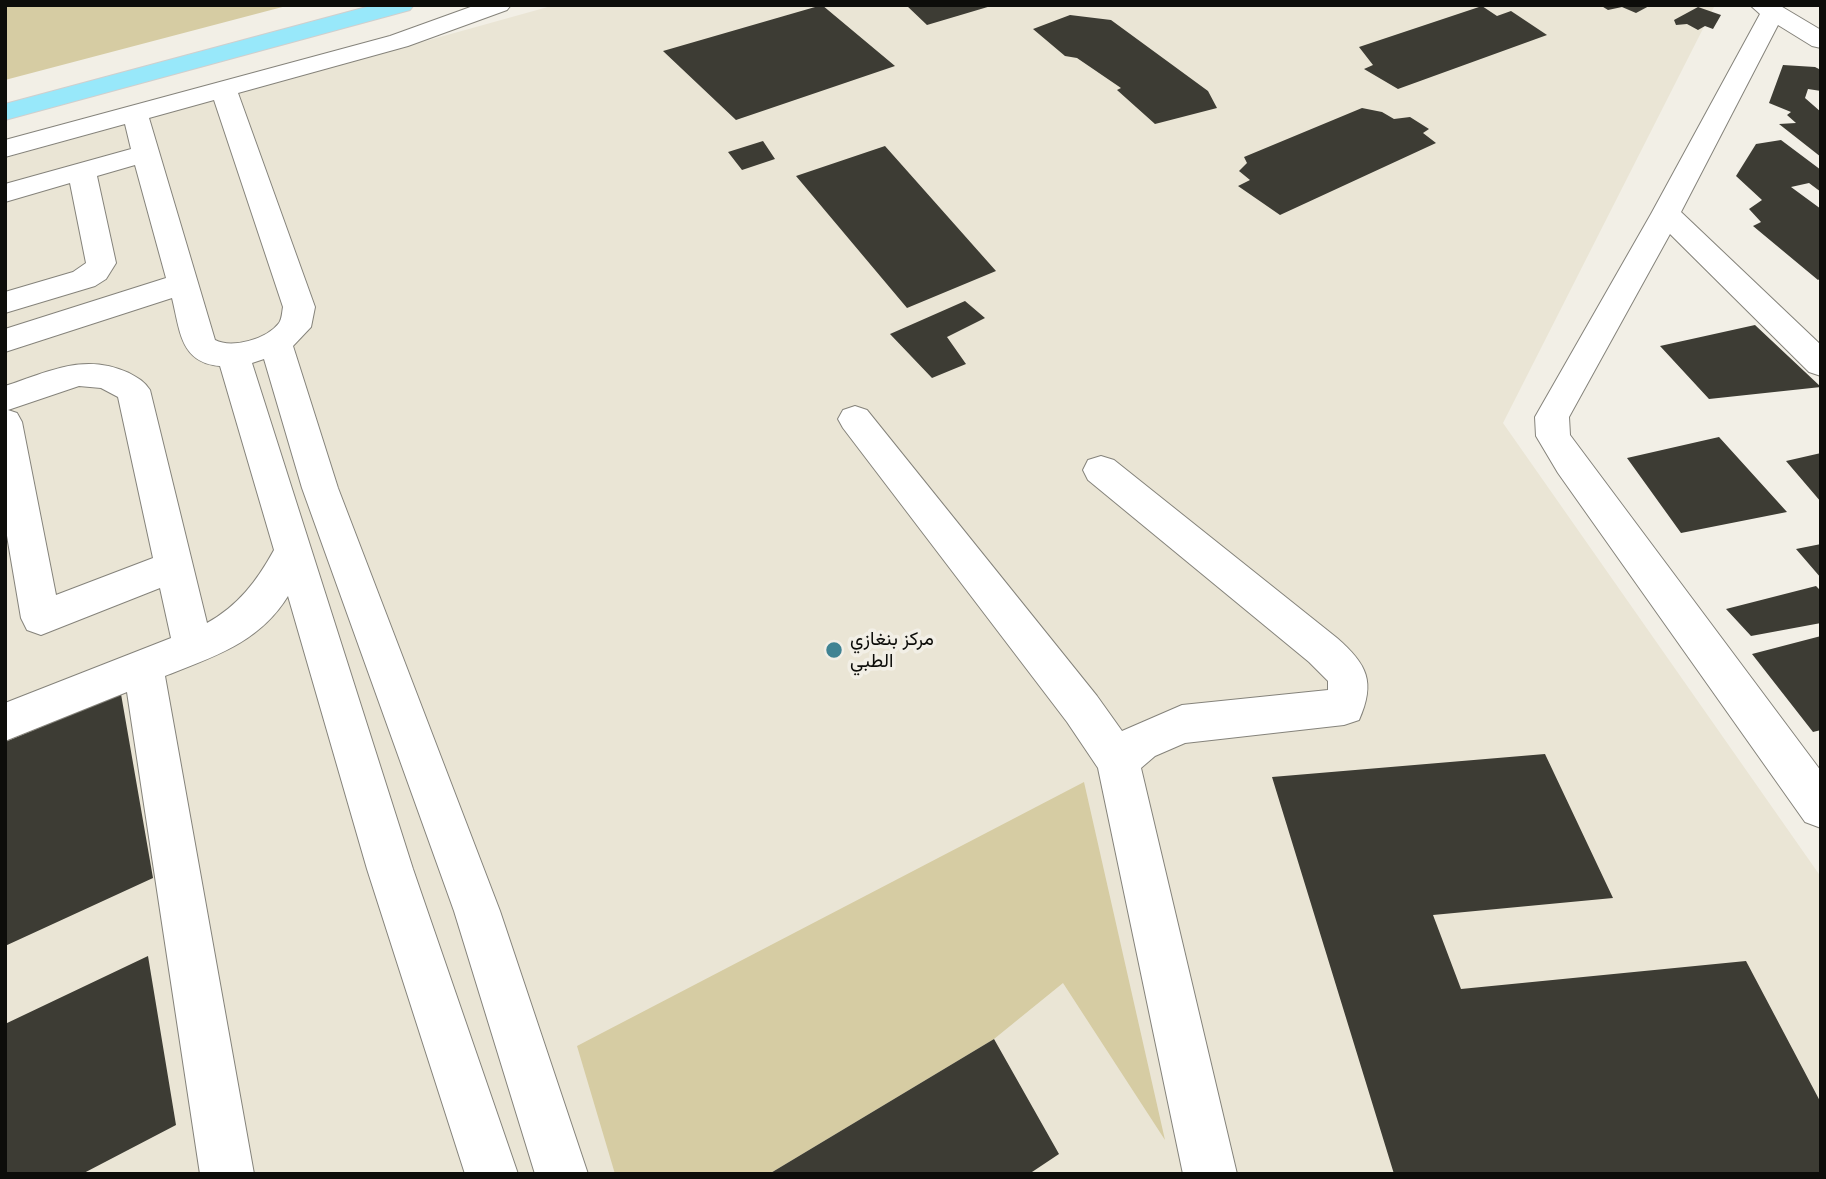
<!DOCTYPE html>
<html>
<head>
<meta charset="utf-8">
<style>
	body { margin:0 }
	#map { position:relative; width:1826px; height:1179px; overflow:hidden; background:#f2efe6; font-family:Figtree,sans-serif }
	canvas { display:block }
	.frame { position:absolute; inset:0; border:7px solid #0d0d0a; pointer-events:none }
</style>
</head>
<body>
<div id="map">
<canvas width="1826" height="1179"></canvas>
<div class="frame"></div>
</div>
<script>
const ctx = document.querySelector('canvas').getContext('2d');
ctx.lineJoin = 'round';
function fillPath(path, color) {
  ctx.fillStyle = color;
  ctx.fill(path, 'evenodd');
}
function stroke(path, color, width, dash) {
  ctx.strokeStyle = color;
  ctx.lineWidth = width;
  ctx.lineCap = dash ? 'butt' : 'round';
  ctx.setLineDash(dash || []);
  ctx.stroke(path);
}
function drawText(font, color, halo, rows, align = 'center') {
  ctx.font = font + ' Figtree,Vazirmatn,sans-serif';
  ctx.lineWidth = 7;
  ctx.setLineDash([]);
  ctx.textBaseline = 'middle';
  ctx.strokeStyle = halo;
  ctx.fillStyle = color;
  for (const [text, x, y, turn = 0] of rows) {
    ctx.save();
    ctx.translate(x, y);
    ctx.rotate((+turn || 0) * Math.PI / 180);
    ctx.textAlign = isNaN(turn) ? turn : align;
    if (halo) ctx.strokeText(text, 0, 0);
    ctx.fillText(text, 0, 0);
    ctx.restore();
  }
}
fillPath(new Path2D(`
	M 555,5 L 1715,5 L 1503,423 L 1821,877 L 1821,1174 L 5,1174 L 5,158 Z`), '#eae5d5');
fillPath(new Path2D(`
	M 5,5 L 290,5 L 5,80 Z
	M 1084,782 L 1165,1140 L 1063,983 L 994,1039 L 769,1174 L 615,1174 L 577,1046 Z`), '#d6cca3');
fillPath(new Path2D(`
	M 822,5 L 895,66 L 736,120 L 663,51 Z
	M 906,5 L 991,5 L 991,6 L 927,25 Z
	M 1600,5 L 1651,5 L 1636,13 L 1622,7 L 1608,10 Z
	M 1482,6 L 1497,16 L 1511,11 L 1547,35 L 1398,89 L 1364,69 L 1373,65 L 1359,47 Z
	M 1698,7 L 1721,15 L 1713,29 L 1705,26 L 1698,30 L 1687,24 L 1676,25 L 1674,20 Z
	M 1070,15 L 1111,20 L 1208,91 L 1217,108 L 1155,124 L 1117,90 L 1121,88 L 1077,58 L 1065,56 L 1033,29 Z
	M 1783,65 L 1815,67 L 1821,70 L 1821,91 L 1808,89 L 1805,98 L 1821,112 L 1821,157 L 1779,124 L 1796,123 L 1787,115 L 1791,112 L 1769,103 Z
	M 1362,108 L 1382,112 L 1394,119 L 1410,117 L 1429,129 L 1423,133 L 1436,143 L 1280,215 L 1238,186 L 1250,180 L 1239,171 L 1247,163 L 1244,157 Z
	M 1781,140 L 1821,170 L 1821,192 L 1809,183 L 1791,187 L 1821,209 L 1821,278 L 1818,280 L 1753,226 L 1761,222 L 1749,209 L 1762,200 L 1736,176 L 1756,144 Z
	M 763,141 L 775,159 L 742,170 L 728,152 Z
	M 885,146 L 996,271 L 907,308 L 796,176 Z
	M 965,301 L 985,318 L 947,337 L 966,364 L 932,378 L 890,334 Z
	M 1755,325 L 1821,387 L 1709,399 L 1660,346 Z
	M 1719,437 L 1787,512 L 1681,533 L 1627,458 Z
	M 1821,453 L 1821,502 L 1786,461 Z
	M 1821,544 L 1821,578 L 1796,549 Z
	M 1816,586 L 1821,591 L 1821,623 L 1751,636 L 1726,609 Z
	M 1821,636 L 1821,730 L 1813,732 L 1752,654 Z
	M 121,694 L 153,878 L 5,946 L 5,742 Z
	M 1545,754 L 1613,898 L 1433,915 L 1461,989 L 1746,961 L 1821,1103 L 1821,1174 L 1394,1174 L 1272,777 Z
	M 148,956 L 176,1125 L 82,1174 L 5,1174 L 5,1024 Z
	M 994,1039 L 1059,1154 L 1029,1174 L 769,1174 Z`), '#3d3c34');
const minor = new Path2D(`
	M 476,5 L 511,5 L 507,10 L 408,46 L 238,93 L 315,307 L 311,327 L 293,346 L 338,488 L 500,911 L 588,1174 L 535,1174 L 454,911 L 302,488 L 264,359 L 252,363 L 413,869 L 518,1174 L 465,1174 L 367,869 L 288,596 C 259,643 213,657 165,676 L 254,1174 L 200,1174 L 127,692 L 5,741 L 5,703 L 171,638 L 160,588 L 41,635 L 27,630 L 21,618 L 5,524 L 5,386 C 48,372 84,352 129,373 C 138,378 144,381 150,390 L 207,623 C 238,606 257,581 274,550 L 220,366 C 180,363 180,330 172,298 L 5,352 L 5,329 L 166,278 L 135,165 L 97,176 L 116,263 L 106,279 L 95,286 L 5,313 L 5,292 L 73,272 L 86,263 L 70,183 L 5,202 L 5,184 L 131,149 L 125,124 L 5,157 L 5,140 L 390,36 ZM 214,100 L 283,307 C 282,312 282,319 279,323 C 267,339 232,349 215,340 L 149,118 ZM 79,386 L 101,388 L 118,397 L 153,558 L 56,595 L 22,422 L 17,413 L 8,410 Z
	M 1750,5 L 1779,5 L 1821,30 L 1821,48 L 1812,46 L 1778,25 L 1681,212 L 1821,345 L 1821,376 L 1809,372 L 1670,234 L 1569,417 L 1570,435 L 1821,771 L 1821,828 L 1805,822 L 1558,473 L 1536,436 L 1535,417 L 1651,214 L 1760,14 Z
	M 855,406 L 867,410 L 1097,696 L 1122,731 L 1182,705 L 1328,690 L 1328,681 L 1309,662 L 1088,480 L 1083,470 L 1088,460 L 1101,456 L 1114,460 L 1337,638 C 1367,664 1376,682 1359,720 L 1344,725 L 1185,743 L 1155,756 L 1141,768 L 1237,1174 L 1183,1174 L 1098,768 L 1067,722 L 843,428 L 838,419 L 843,410 Z`);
const major = new Path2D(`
	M 374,5 L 414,5 L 410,10 L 5,120 L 5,104 Z`);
stroke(minor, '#85837b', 2);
stroke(major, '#cfcfce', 2);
fillPath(minor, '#fff');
fillPath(major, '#98e8fa');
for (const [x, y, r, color] of [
	[834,650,9,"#408393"]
]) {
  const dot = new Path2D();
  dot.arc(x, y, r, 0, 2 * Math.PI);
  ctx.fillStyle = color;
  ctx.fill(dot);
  stroke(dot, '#f2efe6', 2.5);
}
drawText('19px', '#0d0d0a', '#f2efe6', [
	["مركز بنغازي",850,639],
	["الطبي",850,661]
], 'left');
</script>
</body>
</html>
